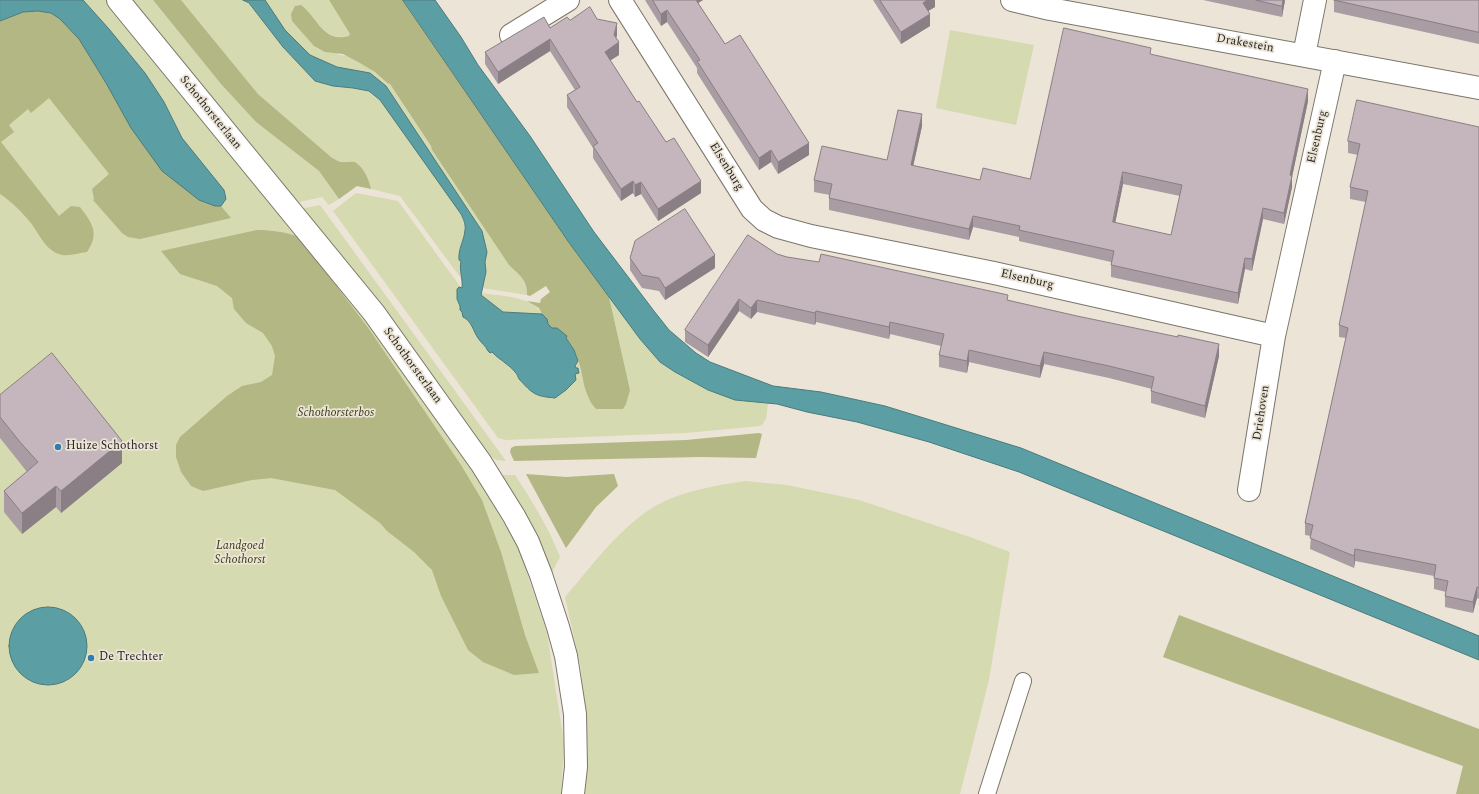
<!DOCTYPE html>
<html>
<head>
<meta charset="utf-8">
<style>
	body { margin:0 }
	canvas { display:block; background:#ebe4d7 }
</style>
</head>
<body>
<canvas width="1479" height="794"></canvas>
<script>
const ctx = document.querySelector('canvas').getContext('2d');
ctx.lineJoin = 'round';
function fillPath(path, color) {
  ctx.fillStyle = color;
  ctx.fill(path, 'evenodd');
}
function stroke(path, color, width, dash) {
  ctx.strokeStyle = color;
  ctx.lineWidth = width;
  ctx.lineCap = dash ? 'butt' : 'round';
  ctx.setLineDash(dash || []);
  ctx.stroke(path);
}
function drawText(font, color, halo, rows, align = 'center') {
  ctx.font = font + ' Spectral,serif';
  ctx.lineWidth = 3.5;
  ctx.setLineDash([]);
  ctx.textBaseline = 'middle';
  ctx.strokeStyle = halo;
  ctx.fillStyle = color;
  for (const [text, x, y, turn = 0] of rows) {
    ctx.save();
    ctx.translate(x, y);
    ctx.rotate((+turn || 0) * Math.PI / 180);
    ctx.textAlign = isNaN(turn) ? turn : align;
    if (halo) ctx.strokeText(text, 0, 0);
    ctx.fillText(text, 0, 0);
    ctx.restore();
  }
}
fillPath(new Path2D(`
	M 0,0 L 108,0 L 375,326 L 468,462 L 518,546 L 547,633 L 564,743 L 561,794 L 0,794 Z
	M 130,0 L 153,0 L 221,84 L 256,122 L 319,171 L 339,199 L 329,205 L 322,197 L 295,203 Z
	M 181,0 L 243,0 L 249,3 L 283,47 L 315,81 L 333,86 L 353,88 L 369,91 L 380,100 L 461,213 L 465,230 L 461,247 L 461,263 L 460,270 L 463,281 L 400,196 L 371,189 C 369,179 364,168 355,162 C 343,161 343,165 331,157 L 258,94 Z
	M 265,0 L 329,0 L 350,34 L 350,36 C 329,42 319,25 308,11 L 339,55 C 348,54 368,66 375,72 C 380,76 384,83 390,84 L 431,146 L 432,150 L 509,265 C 519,275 528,280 527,295 L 482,288 L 486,272 L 485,262 L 487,252 L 415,130 L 386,86 L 370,73 L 337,67 L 310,55 L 285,30 Z
	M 950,30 L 1034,45 L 1016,125 L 936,108 Z
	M 356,193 L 398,201 L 462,289 L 457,299 L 462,311 L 474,328 L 477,337 L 487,349 L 499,358 L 501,361 L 509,365 L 519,379 L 530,391 L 538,396 L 575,374 L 575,366 L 578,361 L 588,398 L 596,409 L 630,390 L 609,297 L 640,339 L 660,362 L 691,381 L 708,390 L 735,400 L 768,403 L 766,420 L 765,419 L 763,424 L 760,426 L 686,433 L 505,440 L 498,438 L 333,211 Z
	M 320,205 L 506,461 L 497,460 L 486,455 L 300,209 Z
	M 481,293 C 500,296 533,296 542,314 L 503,312 L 481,295 Z
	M 500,475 L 515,475 C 532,501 549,528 560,557 L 550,576 Z
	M 745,481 L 787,485 L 859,500 L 970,537 L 1010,552 L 989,680 L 960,794 L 582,794 L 588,749 L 581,669 L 565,597 C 591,567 616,532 649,510 C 676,492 713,486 745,481 Z`), '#d6dab0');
fillPath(new Path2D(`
	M 153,0 L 181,0 L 258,94 L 331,157 C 343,165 343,161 355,162 C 364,168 369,179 371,189 L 357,186 L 339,199 L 319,171 L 256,122 L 221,84 Z
	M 329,0 L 403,0 L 570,244 L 609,297 L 630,390 L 626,404 L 623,409 L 596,409 C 583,395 584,377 578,360 C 575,351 571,345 566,338 L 567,337 L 557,328 L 552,328 L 548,324 L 547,319 L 542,314 L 539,308 L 527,301 L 540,303 L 541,299 L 550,292 L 546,286 L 530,296 L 527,295 C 528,280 519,275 509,265 L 432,150 L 431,146 L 390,84 L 387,83 L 375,72 L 360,63 L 343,54 L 325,52 L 314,46 L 292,21 L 291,14 L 295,6 L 301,5 C 318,18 323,43 349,36 L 350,34 Z
	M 38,11 L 51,13 L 60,19 L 79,39 L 106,83 L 131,128 L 215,206 L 221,206 L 231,218 L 140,239 L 128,237 L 122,233 L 93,200 L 94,199 L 92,189 L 109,174 L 49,98 L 31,113 L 28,109 L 9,125 L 14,132 L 1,142 L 59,216 L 71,206 L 80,207 C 92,223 100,233 87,252 C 79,253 70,256 62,255 C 45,251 40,234 30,222 C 22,212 11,201 0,194 L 0,21 L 23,12 Z
	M 257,230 C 272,230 285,232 299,237 L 369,329 L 461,465 L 482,500 L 501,552 L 525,635 L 539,673 L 514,675 L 483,662 L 468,650 L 441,596 L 432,570 L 414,552 L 387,531 L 380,523 L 335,490 L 271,478 L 252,480 L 203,491 L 191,486 L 181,472 L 176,457 L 176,445 L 180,437 L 227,396 L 242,386 L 261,382 L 272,375 L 275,356 L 272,346 L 263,333 L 246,323 L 234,309 L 232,298 L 217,286 L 180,274 L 161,251 Z
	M 759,433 L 762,434 L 756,458 L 700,457 L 514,461 L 510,452 L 511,448 L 515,446 L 686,440 Z
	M 526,474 L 566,477 L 614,474 L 618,486 L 596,507 L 566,548 Z
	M 1179,615 L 1479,729 L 1479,794 L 1456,794 L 1463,766 L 1163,657 Z`), '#b2b784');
const water = new Path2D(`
	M 0,0 L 83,0 L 109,29 L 145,73 L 164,102 L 182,138 L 224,190 L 226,199 L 221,206 L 215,206 L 199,200 L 162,171 L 131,128 L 106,83 L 79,39 L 60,19 L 51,13 L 38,11 L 23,12 L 0,21 Z
	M 243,0 L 265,0 L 285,30 L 310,55 L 337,67 L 370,73 L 386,86 L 482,231 L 487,252 L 485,262 L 486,272 L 481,295 L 503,312 L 542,314 L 547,319 L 548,324 L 552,328 L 557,328 L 567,336 L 566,338 L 574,350 L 578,361 L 575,366 L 576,368 L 578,368 L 579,373 L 575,374 L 576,380 L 566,390 L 555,398 C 534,396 533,394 519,379 C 515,367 500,361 492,352 L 490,353 L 488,351 C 486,346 481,343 478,338 C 473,331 472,321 463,317 L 462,312 L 460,310 L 460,306 L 457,299 L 457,289 L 459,287 L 462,288 C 463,278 459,271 461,261 L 459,260 C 458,249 464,241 465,230 C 466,225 463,218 461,214 L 380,100 L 369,91 L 353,88 L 333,86 L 315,81 L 283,47 L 249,3 Z
	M 403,0 L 435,0 L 461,37 L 478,65 L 530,136 L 594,232 L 654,311 L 669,330 L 696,353 L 710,362 L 773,386 L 821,392 L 885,406 L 1021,448 L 1479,636 L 1479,660 L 1019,472 L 929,442 L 857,422 L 807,412 L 777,404 L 735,400 L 708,390 L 675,372 L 660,362 L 640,339 L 570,244 Z
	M9 646a39 39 0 1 1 78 0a39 39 0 1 1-78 0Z`);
fillPath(water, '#5b9fa4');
stroke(water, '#4b7a7c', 1);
const lane = new Path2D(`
	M 987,794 L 1023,681`);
const street = new Path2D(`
	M 118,0 L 374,313 L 481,463 L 514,516 L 528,542 L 541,575 L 558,627 L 566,656 L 575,714 L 576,767 L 573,794
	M 620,0 L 752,209 L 764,220 L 778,227 L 811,236 L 994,273 L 1274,336 L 1335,61
	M 1012,0 L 1050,9 L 1479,88
	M 511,35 L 568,0
	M 1304,55 L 1315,0
	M 1249,490 L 1274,336`);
stroke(lane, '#7c766a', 18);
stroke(street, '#7c766a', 24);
stroke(lane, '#fff', 16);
stroke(street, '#fff', 22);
fillPath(new Path2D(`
	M 645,0 L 703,0 L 698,3 L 725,44 L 809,155 L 778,174 L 771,162 L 759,170 L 697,73 L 697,68 L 667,22 L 661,26 Z
	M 873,0 L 935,0 L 935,7 L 928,11 L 930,26 L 901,44 Z
	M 1203,0 L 1285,0 L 1282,17 Z
	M 1334,0 L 1479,0 L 1479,44 L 1334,12 Z
	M 597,19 L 617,35 L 616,38 L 619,55 L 610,60 L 637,102 L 666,142 L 701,193 L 658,221 L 641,194 L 635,197 L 633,193 L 621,201 L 593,158 L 593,148 L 567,107 L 567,95 L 575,90 L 550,51 L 498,84 L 485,64 L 485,52 L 570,20 Z
	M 1151,55 L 1308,101 L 1292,177 L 1292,187 L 1284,224 L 1263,219 L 1252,271 L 1245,269 L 1238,304 L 1111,277 L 1111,262 L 1019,241 L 1019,237 L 973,227 L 969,240 L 829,210 L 829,198 L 830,195 L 814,192 L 814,180 L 887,160 L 922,126 L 913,166 L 980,180 L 1030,179 ZM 1123,184 L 1180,196 L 1171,235 L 1115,223 Z
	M 1479,127 L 1479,599 L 1477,598 L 1473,613 L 1445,607 L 1445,596 L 1446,592 L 1434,589 L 1434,576 L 1355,561 L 1354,568 L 1310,549 L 1311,536 L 1305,535 L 1305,523 L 1346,338 L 1339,337 L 1339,325 L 1366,202 L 1350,199 L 1350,187 L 1358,155 L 1348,153 L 1348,141 Z
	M 777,254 L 787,257 L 1008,300 L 1219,356 L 1205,418 L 1151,403 L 1151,391 L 1152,389 L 1109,378 L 1044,364 L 1040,378 L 969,362 L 967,373 L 939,367 L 939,355 L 941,346 L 890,334 L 889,339 L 816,322 L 815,325 L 757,312 L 751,319 L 739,311 L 708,357 L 685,342 L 685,330 Z
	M 630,258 L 715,268 L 665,300 L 659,291 L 642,288 L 630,270 Z
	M 0,395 L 122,463 L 61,513 L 56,507 L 22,534 L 4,512 L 4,491 L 27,472 L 20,463 L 0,438 Z`), '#a99ca2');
fillPath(new Path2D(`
	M 693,0 L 703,0 L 693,6 Z
	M 927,0 L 935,0 L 935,7 L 923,14 L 923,3 Z
	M 1283,0 L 1285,0 L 1282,17 L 1282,6 Z
	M 667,10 L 667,22 L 661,26 L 661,14 Z
	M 930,14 L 930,26 L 901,44 L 901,32 Z
	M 617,23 L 617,35 L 614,45 L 619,42 L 619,55 L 605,64 L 605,52 L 614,35 Z
	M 550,39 L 550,51 L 498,84 L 498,72 Z
	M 1308,89 L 1308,101 L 1292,177 L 1292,187 L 1284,224 L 1284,213 L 1290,175 Z
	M 922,114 L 922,126 L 911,176 L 911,165 Z
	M 809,143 L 809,155 L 778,174 L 778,162 Z
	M 771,150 L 771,162 L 759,170 L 759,158 Z
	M 1123,172 L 1123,184 L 1113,234 L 1113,222 Z
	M 633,181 L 633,193 L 621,201 L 621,189 Z
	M 701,181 L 701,193 L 658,221 L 658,209 Z
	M 641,182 L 641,194 L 635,197 L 635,185 Z
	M 1263,208 L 1263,219 L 1252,271 L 1252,259 Z
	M 973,216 L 973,227 L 969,240 L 969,229 Z
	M 715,255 L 715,268 L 665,300 L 665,288 Z
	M 1245,258 L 1245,269 L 1238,304 L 1238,293 Z
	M 739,299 L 739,311 L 708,357 L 708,345 Z
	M 757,300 L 757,312 L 751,319 L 751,308 Z
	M 816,311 L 816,322 L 815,325 L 815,313 Z
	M 890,322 L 890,334 L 889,339 L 889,327 Z
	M 1219,344 L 1219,356 L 1205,418 L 1205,406 Z
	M 969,350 L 969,362 L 967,373 L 967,361 Z
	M 1044,352 L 1044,364 L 1040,378 L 1040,366 Z
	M 122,441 L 122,463 L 61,513 L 61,491 Z
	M 56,486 L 56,507 L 22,534 L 22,513 Z
	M 1355,549 L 1355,561 L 1354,568 L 1354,556 Z
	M 1477,587 L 1477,598 L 1473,613 L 1473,602 Z`), '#8a7f84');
const building = new Path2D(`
	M 653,0 L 696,0 L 725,44 L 740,35 L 809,143 L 778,162 L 771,150 L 759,158 L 697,61 L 700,60 L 667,10 L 661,14 Z
	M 880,0 L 927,0 L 923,3 L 930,14 L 901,32 Z
	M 1256,0 L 1283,0 L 1282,6 Z
	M 1334,0 L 1479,0 L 1479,32 Z
	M 590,7 L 597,19 L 617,23 L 614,35 L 619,42 L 605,52 L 637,102 L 639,101 L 666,142 L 674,138 L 701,181 L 658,209 L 641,182 L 635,185 L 633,181 L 621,189 L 593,146 L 598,143 L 567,95 L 580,87 L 550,39 L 498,72 L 485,52 L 544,17 L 550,28 L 567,17 L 570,20 Z
	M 1064,28 L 1151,48 L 1150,54 L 1308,89 L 1290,175 L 1292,176 L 1284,213 L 1263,208 L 1252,259 L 1245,258 L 1238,293 L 1111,265 L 1114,251 L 1019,230 L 1020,226 L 973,216 L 969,229 L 829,198 L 832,184 L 814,180 L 822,146 L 887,160 L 898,110 L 922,114 L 911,165 L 980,180 L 983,168 L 1030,179 ZM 1123,172 L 1182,185 L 1171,235 L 1113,222 Z
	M 1357,100 L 1479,127 L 1479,588 L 1477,587 L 1473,602 L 1445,596 L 1448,581 L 1434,578 L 1436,565 L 1355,549 L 1354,556 L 1310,538 L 1313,525 L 1305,523 L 1348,328 L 1339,325 L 1368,191 L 1350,187 L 1360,144 L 1348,141 Z
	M 685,209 L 715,255 L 665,288 L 659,278 L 642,275 L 630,258 L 635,241 Z
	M 748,235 L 777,254 L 787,257 L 819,262 L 821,254 L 1008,295 L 1007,300 L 1077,316 L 1178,337 L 1178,335 L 1219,344 L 1205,406 L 1151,391 L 1154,377 L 1109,366 L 1044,352 L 1040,366 L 969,350 L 967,361 L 939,355 L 944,334 L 890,322 L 889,327 L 816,311 L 815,313 L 757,300 L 751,308 L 739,299 L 708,345 L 685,330 Z
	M 52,353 L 122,441 L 61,491 L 56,486 L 22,513 L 4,491 L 38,462 L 20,442 L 0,417 L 0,395 Z`);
fillPath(building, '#c5b5bc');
stroke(building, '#8a7f84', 1);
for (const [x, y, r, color] of [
	[58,447,4,"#2f7daf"],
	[91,658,4,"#2f7daf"]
]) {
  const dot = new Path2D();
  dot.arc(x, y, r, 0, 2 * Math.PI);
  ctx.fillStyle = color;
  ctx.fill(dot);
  stroke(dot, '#ebe4d7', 1.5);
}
drawText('12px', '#26241f', '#ebe4d7', [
	["Drakestein",1245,44,10],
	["Schothorsterlaan",210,113,51],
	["Elsenburg",1318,137,-77],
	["Elsenburg",726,167,58],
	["Elsenburg",1027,280,13],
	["Schothorsterlaan",412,366,54],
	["Driehoven",1262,413,-81]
]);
drawText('italic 12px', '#383b13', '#ebe4d7', [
	["Schothorsterbos",336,414],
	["Landgoed",240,547],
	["Schothorst",240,561]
]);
drawText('12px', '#26241f', '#ebe4d7', [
	["Huize Schothorst",66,447],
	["De Trechter",99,658]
], 'left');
</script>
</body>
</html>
